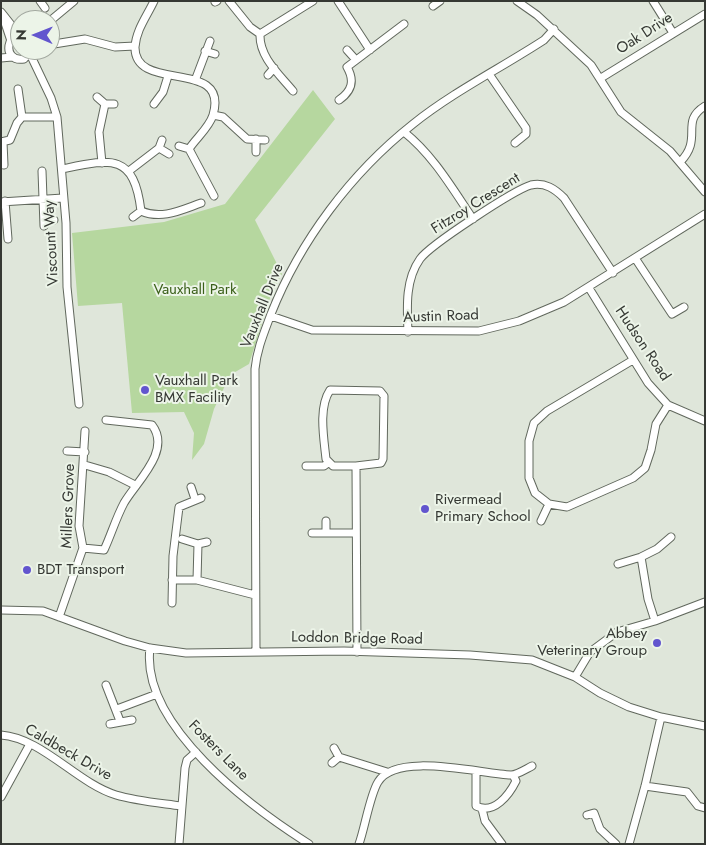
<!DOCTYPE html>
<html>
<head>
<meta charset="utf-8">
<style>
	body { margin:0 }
	#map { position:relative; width:706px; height:845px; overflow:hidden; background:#dfe6da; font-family:Jost,sans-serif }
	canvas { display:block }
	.frame { position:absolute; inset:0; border:2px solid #353833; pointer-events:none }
	.north { position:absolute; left:10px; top:10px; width:50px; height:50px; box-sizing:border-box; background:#ecf4e8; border:1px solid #a3a9a0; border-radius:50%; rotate:271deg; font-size:14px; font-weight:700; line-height:20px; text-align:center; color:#353833 }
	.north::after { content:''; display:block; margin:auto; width:18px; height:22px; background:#6255ce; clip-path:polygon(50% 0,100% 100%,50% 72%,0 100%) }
</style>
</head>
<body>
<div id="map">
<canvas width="706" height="845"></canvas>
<div class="frame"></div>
<div class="north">N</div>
</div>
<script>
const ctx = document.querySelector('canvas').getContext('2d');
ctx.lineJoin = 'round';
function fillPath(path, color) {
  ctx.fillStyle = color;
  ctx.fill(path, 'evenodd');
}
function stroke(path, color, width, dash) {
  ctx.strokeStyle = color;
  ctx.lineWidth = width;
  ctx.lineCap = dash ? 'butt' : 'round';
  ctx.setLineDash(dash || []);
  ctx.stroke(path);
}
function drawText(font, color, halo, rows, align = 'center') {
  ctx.font = font + ' Jost,sans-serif';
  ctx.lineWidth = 4;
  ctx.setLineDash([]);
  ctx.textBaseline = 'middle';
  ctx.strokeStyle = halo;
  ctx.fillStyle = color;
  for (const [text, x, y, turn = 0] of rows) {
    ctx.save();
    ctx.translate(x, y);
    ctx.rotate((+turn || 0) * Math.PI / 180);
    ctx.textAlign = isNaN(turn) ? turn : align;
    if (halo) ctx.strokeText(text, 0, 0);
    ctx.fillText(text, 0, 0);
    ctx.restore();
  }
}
fillPath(new Path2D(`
	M 313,90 L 335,119 L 255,220 L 282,274 L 271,295 L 249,364 L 230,375 L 214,409 L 204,444 L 192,460 L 194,433 L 184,412 L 132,413 L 122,303 L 78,306 L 72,233 L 164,222 L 225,204 Z`), '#b6d79f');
const minor = new Path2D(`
	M 40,1 L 45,8
	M 154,1 C 147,16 136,30 135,47 C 134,94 230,57 213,115 C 209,128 196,138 189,149 L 179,146
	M 229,1 L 250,27 L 260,34
	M 338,1 L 370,50
	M 517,1 L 537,15 L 591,65 L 621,112 L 670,151 L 705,192
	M 653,1 L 673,33
	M 215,2 L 217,1
	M 433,6 L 440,1
	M 1,12 L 20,36
	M 4,20 L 11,41
	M 50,21 L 74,1
	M 20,37 L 10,42 C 6,53 13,61 24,59 L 31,50
	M 54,44 L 85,39 L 115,47 L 135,46
	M 347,50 L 356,60
	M 205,51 L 215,54
	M 30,54 L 51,98 L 57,117 L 66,223 L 67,287 L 79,404
	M 1,58 L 12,57
	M 489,74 L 526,128 L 526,134 L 515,143
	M 268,75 L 274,68
	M 196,78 L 210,41
	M 601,78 L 705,14
	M 18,89 L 22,117
	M 293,91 C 279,74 259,57 260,34 L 313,1
	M 97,97 L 105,104 L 99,132 L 102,163
	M 339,100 C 352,91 355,81 347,67 L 404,24
	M 105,104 L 114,104
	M 154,104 L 163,92 L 168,76
	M 213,115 L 223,117 L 247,139 L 265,140
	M 404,132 C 433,155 452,188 473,219
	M 1,142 L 10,140 L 17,123 L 22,117 L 57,117
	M 3,142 L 4,165
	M 159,148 L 169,154
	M 189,149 L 214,196
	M 256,152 L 256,139
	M 680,162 C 704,138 679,122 705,106
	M 62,169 C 110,159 134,152 141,211 C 162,220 181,210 201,203
	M 42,171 L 44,226
	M 129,171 L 159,148 L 162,140
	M 5,201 L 8,239
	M 1,202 L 63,198
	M 133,217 L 141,211
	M 44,220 L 54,220
	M 635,258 L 672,314 L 684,307
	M 589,288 L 648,383 L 668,405 L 705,421
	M 271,316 L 312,330 L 479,331 L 519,321 L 564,302 L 705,214
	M 408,332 C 407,308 405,280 420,259 C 430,245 514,190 531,185 C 545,182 555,189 564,198 L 613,273
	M 633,360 L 547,411 L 534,423 L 529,441 L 529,478 L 535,493 L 549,504 L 567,507 L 633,478 L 645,468 L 651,450 L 656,424 L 668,405
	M 67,451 L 85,452
	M 85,465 L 109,472 L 135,485
	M 306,466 L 324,466 L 328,463
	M 356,466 L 381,463 L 383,459 L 384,396 L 380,391 L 330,390 C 318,408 324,439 326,459 L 333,466 L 356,466 L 357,652
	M 191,487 L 195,499
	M 326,521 L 326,533
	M 541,521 L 549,504
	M 312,533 L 356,533
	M 182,539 L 198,544 L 207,542
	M 83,548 L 104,550 C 111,535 116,518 124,503 C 136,482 172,451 152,425 L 106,420
	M 618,564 L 641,557
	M 172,580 L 197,580 L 255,595
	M 197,580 L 198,544
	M 172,603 L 173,556 L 179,507 L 201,498
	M 1,610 L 43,611 L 125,641 L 150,648 L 186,653 L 344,651 L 470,655 L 532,660 L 575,677 L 600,693 L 629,707 L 661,717 L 705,726
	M 59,617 L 83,548 L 79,526 L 85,431
	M 655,621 L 648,599 L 641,557 L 657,549 L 671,537
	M 150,648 C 140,725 252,808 309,844
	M 256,652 L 255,369 C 257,349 264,333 271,314 C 300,241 351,173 413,124 C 453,92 501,68 544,40 L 554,29
	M 575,677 L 590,652 L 617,632 L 655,621 L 705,602
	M 106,685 L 120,721
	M 117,709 L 157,694
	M 110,724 L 132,720
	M 1,735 C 42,738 77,783 116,795 C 136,801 160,803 181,806
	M 334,748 L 339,757 L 387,772
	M 332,763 L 339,757
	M 476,771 L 476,806 C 494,815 509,795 516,781 L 513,775
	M 645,786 L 687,792 L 698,806 L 705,808
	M 1,797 L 30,744
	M 482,809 L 485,821 L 502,844
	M 587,815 L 594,813 L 600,829 L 616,844
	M 179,844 L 185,768 L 187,760 L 196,752
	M 359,844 C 365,827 370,795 378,782 C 396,751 481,774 511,775 C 517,775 526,769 532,766
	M 629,844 L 645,786 L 661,717`);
stroke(minor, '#61685d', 9);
stroke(minor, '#fff', 7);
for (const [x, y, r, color] of [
	[145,390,5,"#6255ce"],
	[425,509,5,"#6255ce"],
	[27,570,5,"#6255ce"],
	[657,643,5,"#6255ce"]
]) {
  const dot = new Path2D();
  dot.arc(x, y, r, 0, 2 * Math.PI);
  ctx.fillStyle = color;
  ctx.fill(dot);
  stroke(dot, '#ecf4e8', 2);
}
drawText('15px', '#353833', '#ecf4e8', [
	["Oak Drive",645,34,-33],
	["Fitzroy Crescent",476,204,-32],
	["Viscount Way",52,243,-93],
	["Vauxhall Drive",263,306,-68],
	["Austin Road",441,317,-2],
	["Hudson Road",642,344,56],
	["Millers Grove",69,506,-88],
	["Loddon Bridge Road",357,639,1],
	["Fosters Lane",218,751,45],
	["Caldbeck Drive",68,753,30]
]);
drawText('15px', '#3b601a', '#ecf4e8', [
	["Vauxhall Park",195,290]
]);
drawText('15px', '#353833', '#ecf4e8', [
	["Vauxhall Park",155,381],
	["BMX Facility",155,398],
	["Rivermead",435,500],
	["Primary School",435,517],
	["BDT Transport",37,570],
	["Abbey",647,634,"right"],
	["Veterinary Group",647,651,"right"]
], 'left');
</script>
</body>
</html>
